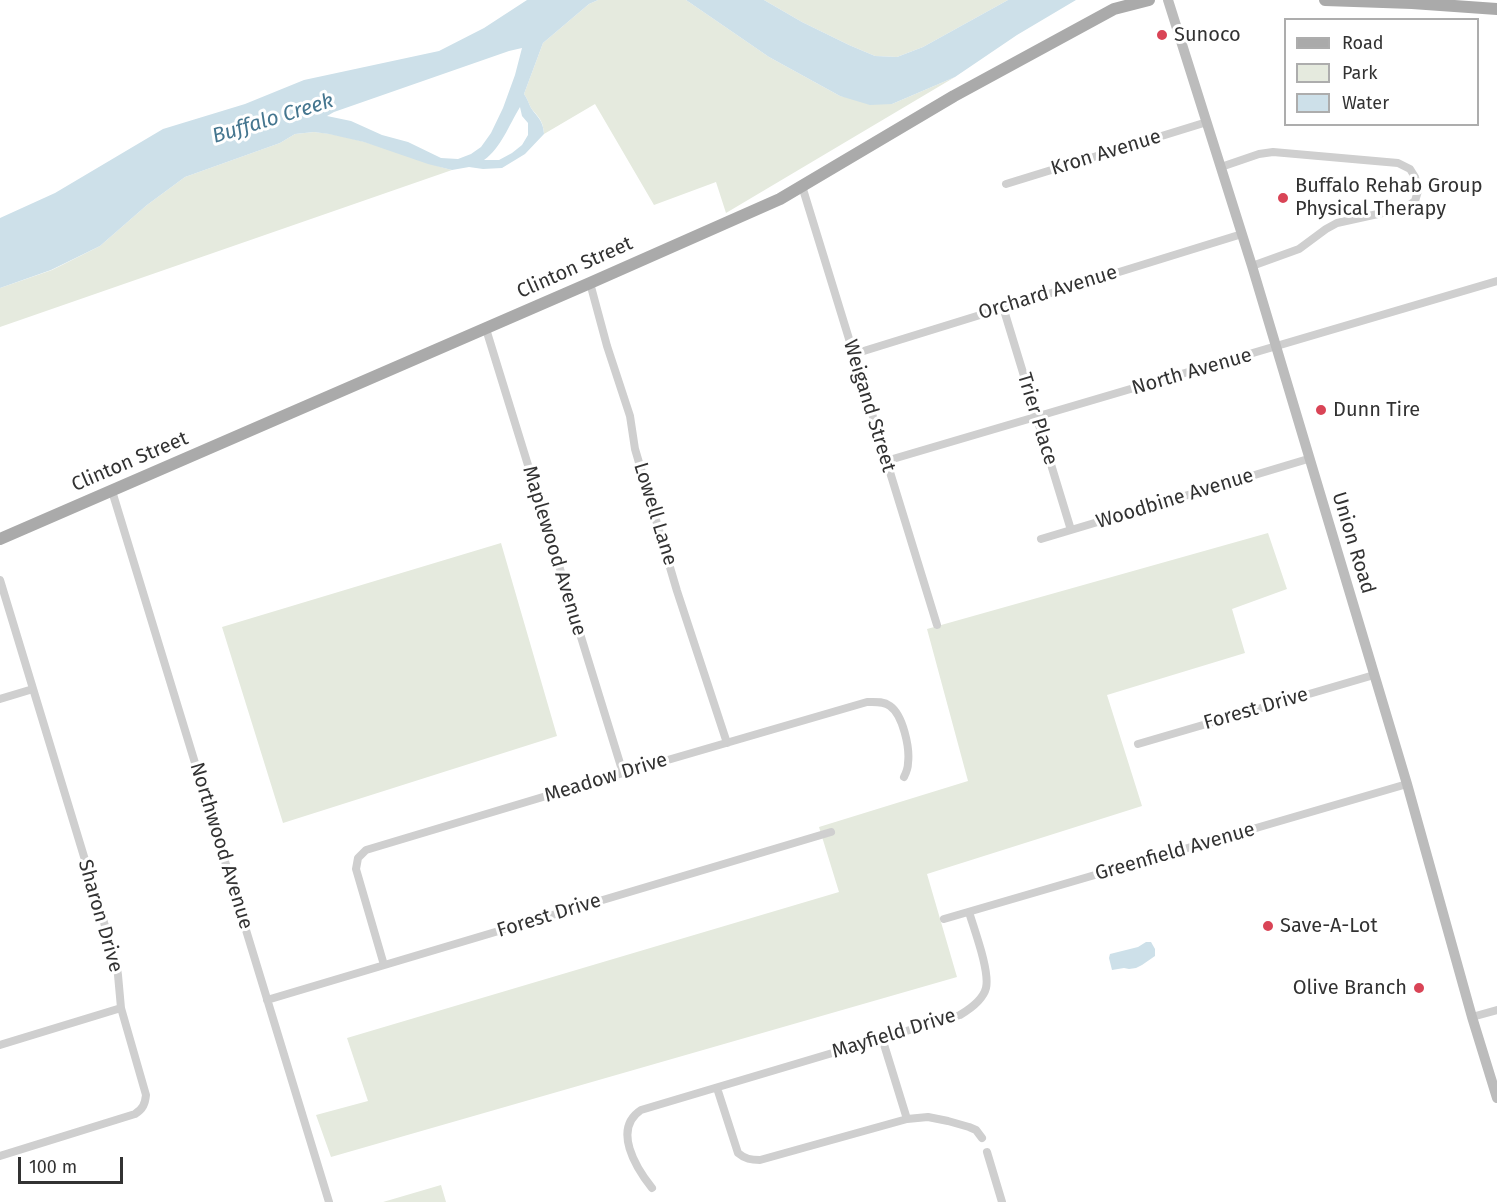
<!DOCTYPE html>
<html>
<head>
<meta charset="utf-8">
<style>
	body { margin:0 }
	#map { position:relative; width:1497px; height:1202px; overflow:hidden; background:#fff; font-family:"Fira Sans",sans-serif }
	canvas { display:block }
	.legend { position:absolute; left:1284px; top:18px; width:195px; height:108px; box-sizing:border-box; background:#fff; border:2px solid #adadad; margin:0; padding:8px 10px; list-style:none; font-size:18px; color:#323232 }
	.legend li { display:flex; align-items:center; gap:12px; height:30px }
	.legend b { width:30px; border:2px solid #adadad }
	.scale { position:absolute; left:18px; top:1157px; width:105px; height:27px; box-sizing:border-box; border:3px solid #323232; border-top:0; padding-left:8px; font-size:18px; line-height:21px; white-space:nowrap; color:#323232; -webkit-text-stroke:4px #fff; paint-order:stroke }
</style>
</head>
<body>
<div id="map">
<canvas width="1497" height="1202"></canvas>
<ul class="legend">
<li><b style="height:8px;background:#aaa"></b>Road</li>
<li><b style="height:16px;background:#e5eade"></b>Park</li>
<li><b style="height:16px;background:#cde0e9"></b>Water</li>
</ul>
<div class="scale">100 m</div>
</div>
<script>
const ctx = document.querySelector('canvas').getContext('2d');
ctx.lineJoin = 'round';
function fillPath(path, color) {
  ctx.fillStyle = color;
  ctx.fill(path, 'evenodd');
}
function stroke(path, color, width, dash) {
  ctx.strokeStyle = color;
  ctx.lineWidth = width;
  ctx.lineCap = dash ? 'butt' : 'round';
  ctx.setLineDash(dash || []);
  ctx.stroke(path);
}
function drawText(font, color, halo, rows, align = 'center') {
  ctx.font = font + ' "Fira Sans",sans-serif';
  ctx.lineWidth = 6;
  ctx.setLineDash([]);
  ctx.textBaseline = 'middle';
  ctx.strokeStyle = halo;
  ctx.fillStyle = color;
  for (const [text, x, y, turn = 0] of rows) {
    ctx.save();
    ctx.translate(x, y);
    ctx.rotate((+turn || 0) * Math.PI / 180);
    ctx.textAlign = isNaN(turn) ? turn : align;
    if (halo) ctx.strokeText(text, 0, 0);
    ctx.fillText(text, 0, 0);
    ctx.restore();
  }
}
fillPath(new Path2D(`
	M 598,0 L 686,0 L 769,57 L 840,96 L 892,104 L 955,77 L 726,213 L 716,182 L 654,205 L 595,104 L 544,134 C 543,120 539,118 531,108 C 529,104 527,98 524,94 L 543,43 L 589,4 Z
	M 764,0 L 1008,0 L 923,47 L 897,57 L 875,56 L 849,45 L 802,22 Z
	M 314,132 C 362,136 406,158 452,170 L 0,327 L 0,288 L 52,270 L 100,246 L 147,205 L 185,177 L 280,143 L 295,134 Z
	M 1268,533 L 1287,589 L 1232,609 L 1245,653 L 1107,695 L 1142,806 L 927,874 L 957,977 L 331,1157 L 316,1115 L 368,1101 L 347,1038 L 839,892 L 819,827 L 968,781 L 927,629 Z
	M 501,543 L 557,736 L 283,823 L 222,627 Z
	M 441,1185 L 446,1202 L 383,1202 Z`), '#e5eade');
fillPath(new Path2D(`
	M 527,0 L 598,0 L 589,4 L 543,43 L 524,94 C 527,98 529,104 531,108 C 538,118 543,120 544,134 L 525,154 L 502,168 L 483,169 L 469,167 L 452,170 L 428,164 L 364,142 L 329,134 L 314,132 L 295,134 L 280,143 L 185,177 L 147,205 L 100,246 L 51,270 L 0,288 L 0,218 L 55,193 L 163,129 L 245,104 L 304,80 L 439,51 L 484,28 ZM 522,48 L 515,75 L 503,108 L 491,133 L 481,147 L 471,154 L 458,159 L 441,158 L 408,142 L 382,135 L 351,121 L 327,116 L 334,112 L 509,51 ZM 520,107 L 522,116 L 528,123 L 528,135 L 522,145 L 512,153 L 499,160 L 484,160 C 501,148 509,125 520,107 Z
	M 686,0 L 764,0 L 802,22 L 849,45 L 875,56 L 897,57 L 923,47 L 1008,0 L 1076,0 L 1017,35 L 955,77 L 892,104 L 870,105 L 840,96 L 769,57 Z
	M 1146,942 L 1151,942 L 1155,949 L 1155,956 L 1142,965 L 1136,968 L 1129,969 L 1124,968 L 1112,970 L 1109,958 L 1110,954 L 1138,947 Z`), '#cde0e9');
stroke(new Path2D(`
	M 1221,167 L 1259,154 L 1273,152 L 1398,163 L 1410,169 L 1415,177 L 1418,191 L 1415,201 L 1405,208 L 1337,223 L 1326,229 L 1299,249 L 1252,266
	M 1006,184 L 1207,122
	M 802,186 L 937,625
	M 590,283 L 607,346 L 630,416 L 635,449 L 677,591 L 727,743
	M 1003,307 L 1071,530
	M 486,329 L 623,773
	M 854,354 L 1242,234
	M 886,461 L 1497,281
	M 112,491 L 329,1202
	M 1041,539 L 1308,459
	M 0,580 L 116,962 L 118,975 L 121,1008 L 146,1095 C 145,1104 143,1109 135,1114 L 0,1156
	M 0,699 L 33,689
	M 1138,744 L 1374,675
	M 944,919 L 1407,784
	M 384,965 L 356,869 L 358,858 L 366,850 L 623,773 L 867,702 C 875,702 883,701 890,706 C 903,715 910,748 908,763 C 908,768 906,773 904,777
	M 267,1000 L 831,832
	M 1472,1017 L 1497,1010
	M 882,1038 L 907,1119
	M 0,1045 L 121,1008
	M 717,1088 L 738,1153 C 745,1159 751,1160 760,1160 L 907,1119 L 928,1117 L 948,1121 L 969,1127 L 976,1130 L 982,1138
	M 987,1152 L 1002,1202
	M 652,1188 C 636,1168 612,1129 641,1110 L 960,1015 C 970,1009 983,1000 986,988 C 990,971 974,929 969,912`), '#cfcfcf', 8);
stroke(new Path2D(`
	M 1168,0 L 1252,266 L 1407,784 L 1472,1017 L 1497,1098`), '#bcbcbc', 10);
stroke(new Path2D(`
	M 1325,0 L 1412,3 L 1497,9
	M 0,539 L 590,283 L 780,199 L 954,96 L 1114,9 L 1149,0`), '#aaa', 12);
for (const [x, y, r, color] of [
	[1162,35,6,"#d94456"],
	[1283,198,6,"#d94456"],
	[1321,410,6,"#d94456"],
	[1268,926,6,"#d94456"],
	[1419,988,6,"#d94456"]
]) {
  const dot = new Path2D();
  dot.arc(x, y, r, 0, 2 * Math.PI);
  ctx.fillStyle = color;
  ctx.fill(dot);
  stroke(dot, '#fff', 2);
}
drawText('20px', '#323232', '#fff', [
	["Sunoco",1174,35],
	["Buffalo Rehab Group",1295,186],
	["Physical Therapy",1295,209],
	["Dunn Tire",1333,410],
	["Save-A-Lot",1280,926],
	["Olive Branch",1407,988,"right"]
], 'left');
drawText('20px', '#323232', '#fff', [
	["Kron Avenue",1106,153,-17],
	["Clinton Street",575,268,-24],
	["Orchard Avenue",1048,293,-17],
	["North Avenue",1192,372,-16],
	["Weigand Street",869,406,73],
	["Trier Place",1037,419,73],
	["Clinton Street",130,462,-23],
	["Woodbine Avenue",1175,499,-17],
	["Lowell Lane",655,514,73],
	["Union Road",1353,543,73],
	["Maplewood Avenue",554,551,73],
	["Forest Drive",1256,709,-16],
	["Meadow Drive",606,778,-17],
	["Northwood Avenue",221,846,73],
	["Greenfield Avenue",1175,852,-16],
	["Sharon Drive",100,916,74],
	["Forest Drive",549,916,-17],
	["Mayfield Drive",894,1034,-17]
]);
drawText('italic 21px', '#45768f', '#fff', [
	["Buffalo Creek",273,119,-17]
]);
</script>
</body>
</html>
